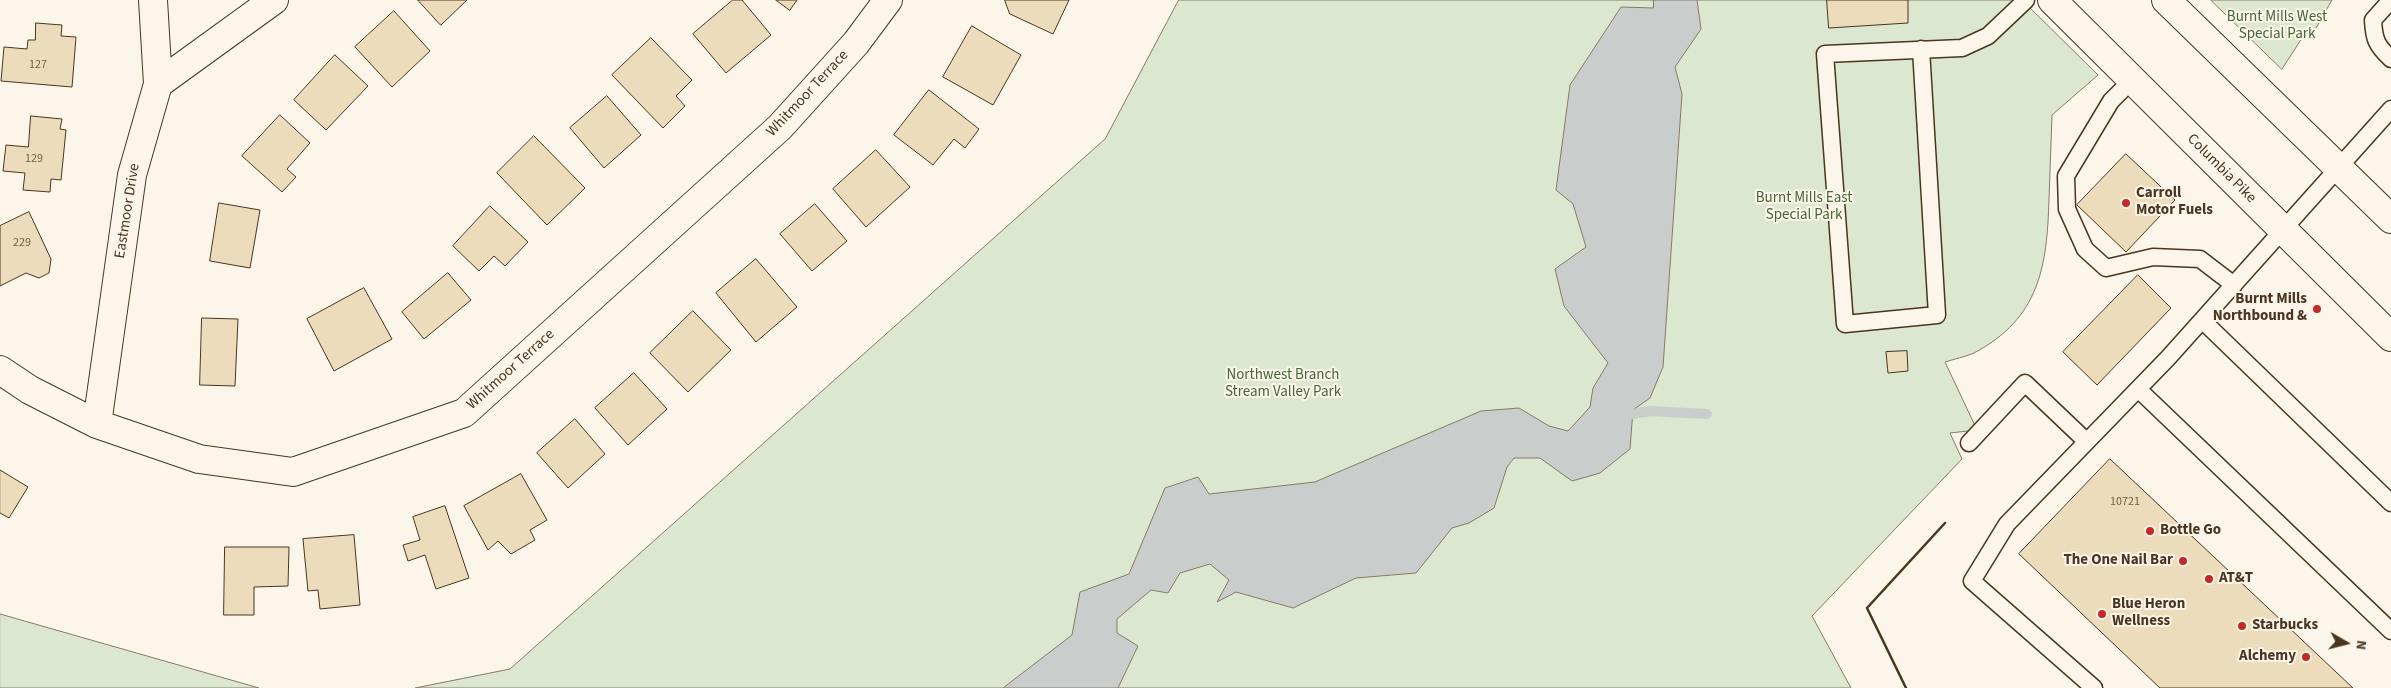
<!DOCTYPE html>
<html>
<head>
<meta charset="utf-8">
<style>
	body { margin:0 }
	#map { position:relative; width:2391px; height:688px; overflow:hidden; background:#fbf6e9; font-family:"Source Sans 3",sans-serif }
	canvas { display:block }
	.north { position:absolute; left:2321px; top:618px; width:50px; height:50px; -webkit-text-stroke:4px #fbf6e9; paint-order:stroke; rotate:98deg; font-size:14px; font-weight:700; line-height:20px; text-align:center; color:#4a3520 }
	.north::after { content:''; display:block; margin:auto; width:18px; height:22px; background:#4a3520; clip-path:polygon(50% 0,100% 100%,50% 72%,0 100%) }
</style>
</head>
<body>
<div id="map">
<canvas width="2391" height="688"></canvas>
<div class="north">N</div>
</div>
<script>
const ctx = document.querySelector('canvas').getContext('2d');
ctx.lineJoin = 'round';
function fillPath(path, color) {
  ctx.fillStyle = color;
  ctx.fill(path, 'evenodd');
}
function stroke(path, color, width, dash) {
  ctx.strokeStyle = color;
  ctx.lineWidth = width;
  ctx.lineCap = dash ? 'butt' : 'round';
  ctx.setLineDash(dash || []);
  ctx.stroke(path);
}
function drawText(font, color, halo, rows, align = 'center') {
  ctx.font = font + ' "Source Sans 3",sans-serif';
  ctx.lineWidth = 4;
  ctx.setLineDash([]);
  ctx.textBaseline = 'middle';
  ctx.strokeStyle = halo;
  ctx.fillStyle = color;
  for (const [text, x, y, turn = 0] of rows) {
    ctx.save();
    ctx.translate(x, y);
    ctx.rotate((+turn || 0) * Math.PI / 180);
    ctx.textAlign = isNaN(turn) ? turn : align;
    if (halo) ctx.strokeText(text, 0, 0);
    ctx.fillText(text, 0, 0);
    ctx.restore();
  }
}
const green = new Path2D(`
	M 1179,0 L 2022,0 L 2098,75 L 2052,115 C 2051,143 2050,171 2049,199 C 2047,266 2040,318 1974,353 C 1965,357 1954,359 1945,362 L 1977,430 L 1950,433 L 1962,459 L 1812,616 L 1851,688 L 415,688 L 510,669 L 1105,139 Z
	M 2211,0 L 2332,0 L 2311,37 L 2304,35 L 2282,69 Z
	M 0,614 L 259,688 L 0,688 Z`);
fillPath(green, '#dce7d0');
stroke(green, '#887966', 1);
const water = new Path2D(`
	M 1654,0 L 1697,0 L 1701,29 L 1675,67 L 1682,94 L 1663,367 L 1650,398 L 1633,410 L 1630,449 L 1600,473 L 1572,481 L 1540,458 L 1514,458 L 1507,467 L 1494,508 L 1469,523 L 1452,528 L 1416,573 L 1356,578 L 1293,608 L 1236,592 L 1217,602 L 1229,580 L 1210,564 L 1180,573 L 1168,593 L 1151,590 L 1117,619 L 1117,633 L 1138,646 L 1118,688 L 1003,688 L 1072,635 L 1080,592 L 1129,574 L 1165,488 L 1198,477 L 1209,494 L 1315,482 L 1481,411 L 1519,408 L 1549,426 L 1568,431 L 1590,407 L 1593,388 L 1608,363 L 1564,306 L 1555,269 L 1586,247 L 1573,204 L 1556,190 L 1570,85 L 1621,7 L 1653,8 Z`);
fillPath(water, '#c9cecd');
stroke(water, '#887966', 1);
stroke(new Path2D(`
	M 1621,416 L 1650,411 L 1707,414`), '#c9cecd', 10);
const building = new Path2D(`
	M 418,0 L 467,0 L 441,25 Z
	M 733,0 L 742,0 L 771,35 L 726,73 L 693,34 Z
	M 776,0 L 797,0 L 790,10 Z
	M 1005,0 L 1069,0 L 1053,34 L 1010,14 Z
	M 1827,0 L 1908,0 L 1908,23 L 1829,28 Z
	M 394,11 L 430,51 L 392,87 L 355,47 Z
	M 36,23 L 62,25 L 61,36 L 76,37 L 72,87 L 1,81 L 4,47 L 27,49 L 28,40 L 35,40 Z
	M 972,26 L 1021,55 L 993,105 L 943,77 Z
	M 651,38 L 692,80 L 676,96 L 685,106 L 663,128 L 612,75 Z
	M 335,55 L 368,86 L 326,130 L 294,100 Z
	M 929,90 L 979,129 L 965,148 L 954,139 L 933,165 L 894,135 Z
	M 607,96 L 641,135 L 604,168 L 570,128 Z
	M 280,115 L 310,143 L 287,169 L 296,177 L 282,192 L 242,156 Z
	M 31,116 L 62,119 L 60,129 L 66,130 L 61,180 L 51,179 L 50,192 L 23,190 L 25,173 L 3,171 L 6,145 L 28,147 Z
	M 534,136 L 585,188 L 547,225 L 497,173 Z
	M 876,150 L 910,187 L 866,227 L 833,189 Z
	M 2126,154 L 2175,200 L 2126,252 L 2077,205 Z
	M 219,203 L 260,210 L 250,268 L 210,261 Z
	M 815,204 L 847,241 L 812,271 L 780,234 Z
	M 490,206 L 528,242 L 505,266 L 494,256 L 479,271 L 453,246 Z
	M 29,212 L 51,259 L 49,273 L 39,278 L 26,273 L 0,286 L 0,226 Z
	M 756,259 L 797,307 L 756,342 L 716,293 Z
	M 448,273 L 471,300 L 424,339 L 402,312 Z
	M 2138,275 L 2171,308 L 2097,385 L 2063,352 Z
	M 364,288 L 392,339 L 334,371 L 307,319 Z
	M 693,311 L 731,350 L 688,392 L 650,353 Z
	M 202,318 L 238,319 L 235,386 L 200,385 Z
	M 1907,351 L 1908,371 L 1888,373 L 1886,352 Z
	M 634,373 L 667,409 L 628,445 L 595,408 Z
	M 575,419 L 605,454 L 568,488 L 537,453 Z
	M 2110,459 L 2353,688 L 2160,688 L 2019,554 Z
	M 0,470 L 28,487 L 9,518 L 0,513 Z
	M 521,474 L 547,520 L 530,530 L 535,540 L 511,554 L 498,541 L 488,550 L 464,506 Z
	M 445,506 L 469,578 L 436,589 L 425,555 L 408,561 L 403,545 L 420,540 L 413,517 Z
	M 354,535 L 360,605 L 320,609 L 318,590 L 308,591 L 303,539 Z
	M 225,547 L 289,547 L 288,586 L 254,587 L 254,615 L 224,615 Z`);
fillPath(building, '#ecdcbc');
stroke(building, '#4a3520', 1);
const lane = new Path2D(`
	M 2391,0 L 2373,20 C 2374,39 2376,45 2391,59
	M 1921,49 L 1937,315 L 1845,324 L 1825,54 L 1962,48 L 1988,36 L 2026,0
	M 2132,80 L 2111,101 L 2066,176 L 2067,209 L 2085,249 L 2106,268 L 2153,257 L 2200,259 L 2234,285
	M 2202,320 L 2391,503
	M 2138,389 L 2391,631
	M 1969,443 L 2025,383 L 2086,441
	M 2094,688 L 1972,581 L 2007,524 L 2168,358 L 2391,109`);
const street = new Path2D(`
	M 158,84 L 274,0
	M 0,370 L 30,390 L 97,424 L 199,459 L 293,472 L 464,413 L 780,127 L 856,43 L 888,0
	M 97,424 L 132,175 L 158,84 L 153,0`);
const highway = new Path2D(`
	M 2052,0 L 2391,337
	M 2166,0 L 2391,219`);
stroke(lane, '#4a3520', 19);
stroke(street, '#4a3520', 30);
stroke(highway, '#4a3520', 30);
stroke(lane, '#fbf6e9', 16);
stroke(street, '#fbf6e9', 28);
stroke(highway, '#fbf6e9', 28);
stroke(new Path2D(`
	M 1906,688 L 1867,608 L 1945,523`), '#4a3520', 2.5);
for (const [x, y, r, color] of [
	[2126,203,5,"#c62828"],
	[2317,309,5,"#c62828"],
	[2150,531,5,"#c62828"],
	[2183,561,5,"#c62828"],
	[2209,579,5,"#c62828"],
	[2102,614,5,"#c62828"],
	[2242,626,5,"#c62828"],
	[2306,657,5,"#c62828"]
]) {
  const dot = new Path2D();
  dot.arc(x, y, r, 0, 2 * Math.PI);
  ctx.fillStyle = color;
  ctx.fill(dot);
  stroke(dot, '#fbf6e9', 2);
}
drawText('12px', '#725f47', null, [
	["127",38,65],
	["129",34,159],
	["229",22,243],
	["10721",2125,502]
]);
drawText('15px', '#436837', '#fbf6e9', [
	["Burnt Mills West",2277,18],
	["Special Park",2277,35],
	["Burnt Mills East",1804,199],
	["Special Park",1804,216],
	["Northwest Branch",1283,376],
	["Stream Valley Park",1283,393]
]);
drawText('15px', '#4a3520', '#fbf6e9', [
	["Whitmoor Terrace",808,94,-47],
	["Columbia Pike",2221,169,45],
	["Eastmoor Drive",128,211,-81],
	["Whitmoor Terrace",511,370,-42]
]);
drawText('bold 15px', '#4a3520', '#fbf6e9', [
	["Carroll",2136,194],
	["Motor Fuels",2136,211],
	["Burnt Mills",2307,300,"right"],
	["Northbound &",2307,317,"right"],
	["Bottle Go",2160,531],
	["The One Nail Bar",2173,561,"right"],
	["AT&T",2219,579],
	["Blue Heron",2112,605],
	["Wellness",2112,622],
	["Starbucks",2252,626],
	["Alchemy",2296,657,"right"]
], 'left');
</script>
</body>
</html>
